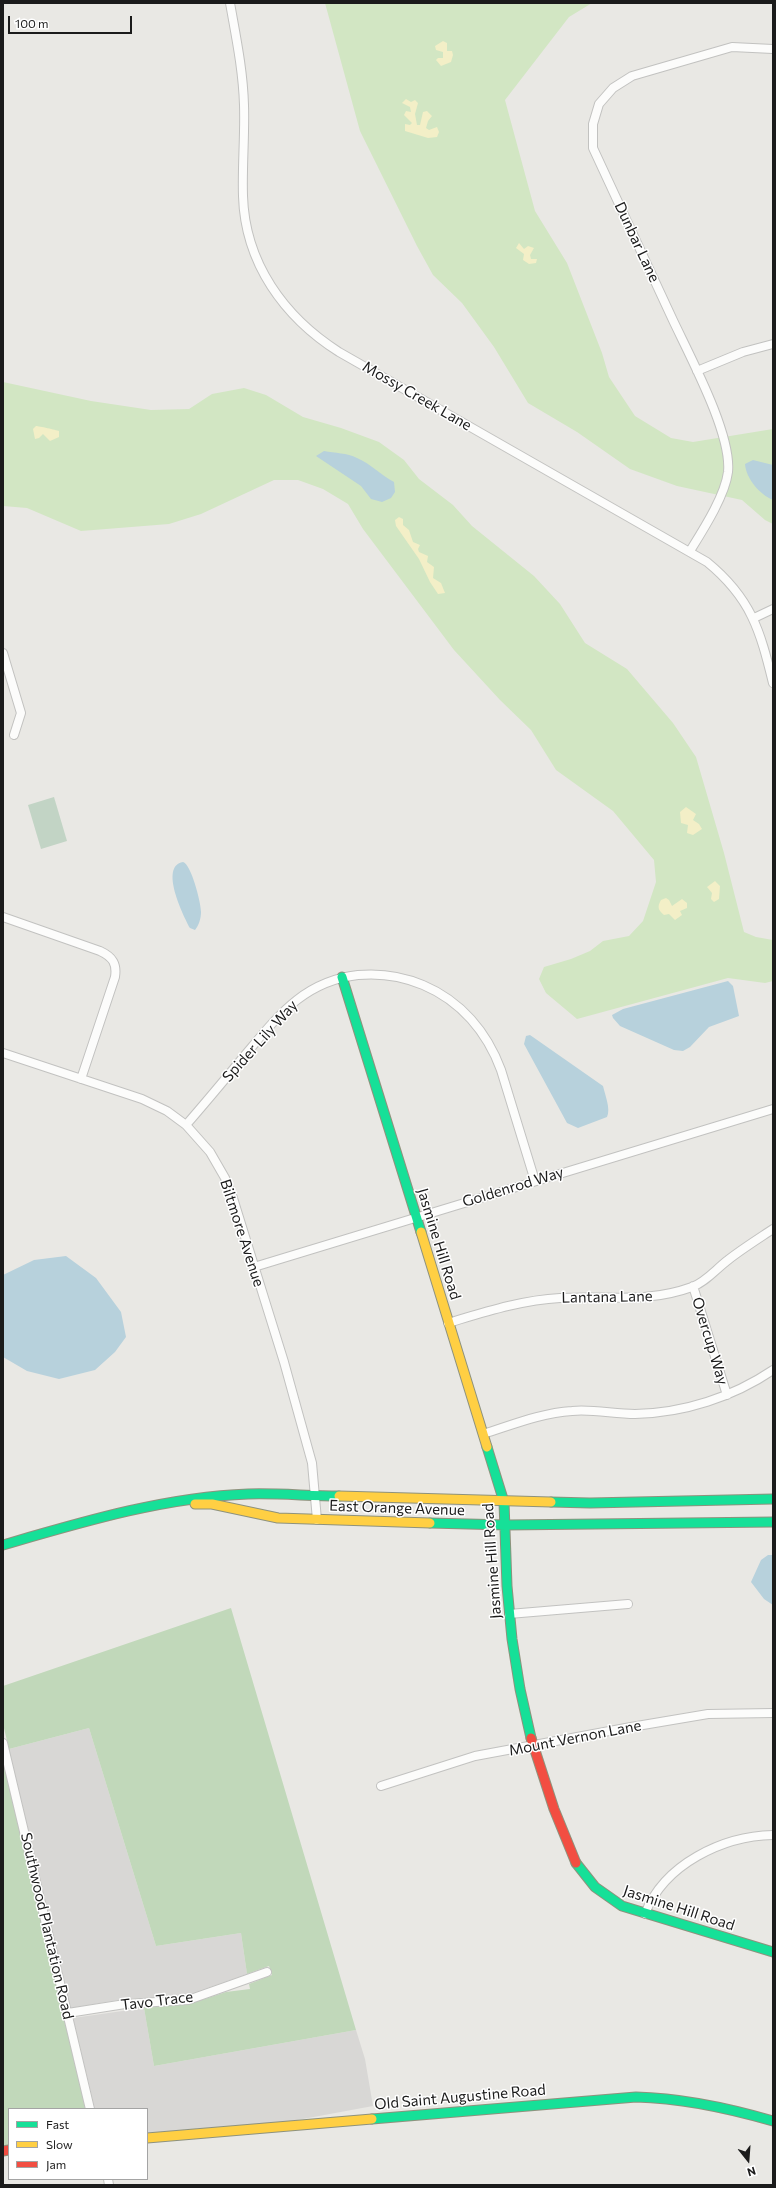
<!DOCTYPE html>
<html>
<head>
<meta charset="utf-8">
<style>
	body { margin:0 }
	#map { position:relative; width:776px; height:2188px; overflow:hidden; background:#e9e8e4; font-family:Commissioner,sans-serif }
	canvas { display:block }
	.frame { position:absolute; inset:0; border:4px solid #1b1b1b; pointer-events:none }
	.legend { position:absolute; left:8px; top:2108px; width:140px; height:72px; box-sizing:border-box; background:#fff; border:1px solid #a4a4a4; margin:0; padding:5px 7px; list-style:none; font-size:12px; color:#1b1b1b }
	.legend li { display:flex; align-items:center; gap:8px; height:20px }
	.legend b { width:20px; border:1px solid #a4a4a4 }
	.north { position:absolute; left:728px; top:2140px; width:40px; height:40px; -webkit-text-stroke:3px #fff; paint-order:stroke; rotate:163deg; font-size:11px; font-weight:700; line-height:16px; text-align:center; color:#1b1b1b }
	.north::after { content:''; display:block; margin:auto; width:14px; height:18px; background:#1b1b1b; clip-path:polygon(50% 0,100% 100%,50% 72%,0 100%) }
	.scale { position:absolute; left:8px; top:16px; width:124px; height:18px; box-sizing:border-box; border:2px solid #1b1b1b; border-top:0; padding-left:5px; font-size:12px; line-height:14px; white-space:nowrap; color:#1b1b1b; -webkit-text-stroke:3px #fff; paint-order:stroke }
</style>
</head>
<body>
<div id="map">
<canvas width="776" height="2188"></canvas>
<div class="frame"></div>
<ul class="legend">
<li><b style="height:5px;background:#16e098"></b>Fast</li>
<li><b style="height:5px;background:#ffcf43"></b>Slow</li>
<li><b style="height:5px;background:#f24e42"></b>Jam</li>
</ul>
<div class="north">N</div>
<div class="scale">100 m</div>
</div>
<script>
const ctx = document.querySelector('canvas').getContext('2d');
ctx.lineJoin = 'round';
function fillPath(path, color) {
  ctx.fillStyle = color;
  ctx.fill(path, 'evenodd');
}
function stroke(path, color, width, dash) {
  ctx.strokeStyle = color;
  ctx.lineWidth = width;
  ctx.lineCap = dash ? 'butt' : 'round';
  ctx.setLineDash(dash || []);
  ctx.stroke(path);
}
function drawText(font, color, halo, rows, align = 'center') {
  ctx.font = font + ' Commissioner,sans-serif';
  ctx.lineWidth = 3;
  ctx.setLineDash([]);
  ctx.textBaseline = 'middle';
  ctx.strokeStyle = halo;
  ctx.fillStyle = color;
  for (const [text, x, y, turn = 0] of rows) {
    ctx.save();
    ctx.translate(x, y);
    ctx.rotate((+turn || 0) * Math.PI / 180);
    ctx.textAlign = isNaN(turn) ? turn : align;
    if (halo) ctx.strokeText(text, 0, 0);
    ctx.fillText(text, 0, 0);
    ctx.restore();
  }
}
fillPath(new Path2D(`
	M 89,1728 L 156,1946 L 241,1933 L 247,1974 L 187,1995 L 124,1999 L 71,2008 L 9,1749 Z
	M 144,2008 L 154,2066 L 356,2030 L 365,2059 L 373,2106 L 292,2121 L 147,2133 L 147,2109 L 95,2109 L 73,2018 Z`), '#d8d7d5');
fillPath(new Path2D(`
	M 325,3 L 592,3 L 569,17 L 505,100 L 535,211 L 567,263 L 602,353 L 609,377 L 635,416 L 671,438 L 693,442 L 773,429 L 773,524 L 765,520 L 742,500 L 677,486 L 630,469 L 577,432 L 528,403 L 494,347 L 462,303 L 433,275 L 417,246 L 360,131 Z
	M 3,382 L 91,401 L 151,410 L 189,409 L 212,394 L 244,388 L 266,395 L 303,417 L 341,428 L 379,442 L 404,460 L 419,479 L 453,505 L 472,526 L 534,576 L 560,604 L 585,643 L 627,669 L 673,723 L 696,757 L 724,853 L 744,932 L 756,937 L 773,940 L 773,981 L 765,983 L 728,978 L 577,1019 L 546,993 L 539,979 L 544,967 L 571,959 L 590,951 L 603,941 L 629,936 L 643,921 L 656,882 L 654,860 L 613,811 L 556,770 L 531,730 L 500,700 L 454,650 L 363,529 L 348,504 L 323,489 L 298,480 L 274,480 L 201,514 L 169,524 L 81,531 L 27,508 L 3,506 Z`), '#d2e6c3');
fillPath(new Path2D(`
	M 231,1608 L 356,2030 L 154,2066 L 144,2008 L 189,2004 L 226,1992 L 250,1989 L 249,1984 L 272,1975 L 269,1966 L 247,1974 L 241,1933 L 156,1946 L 89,1728 L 9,1749 L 3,1724 L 3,1686 Z
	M 3,1760 L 86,2109 L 9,2109 L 9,2145 L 3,2146 Z`), '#c1d8ba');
fillPath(new Path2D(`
	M 443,41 L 447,43 L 447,51 L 452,51 L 453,55 L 451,62 L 441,66 L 436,60 L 438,58 L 443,58 L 443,52 L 436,50 L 435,46 Z
	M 406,99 L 411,102 L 415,100 L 418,103 L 415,114 L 417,125 L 420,125 L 423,112 L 427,111 L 432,116 L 428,121 L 426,128 L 429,130 L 437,127 L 439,132 L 437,137 L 428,138 L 405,131 L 405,124 L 410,125 L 412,123 L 404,115 L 406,111 L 411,112 L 410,107 L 402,103 Z
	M 519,243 L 524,249 L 528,246 L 534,248 L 530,255 L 531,259 L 537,259 L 536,263 L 529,264 L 523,260 L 524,254 L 516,248 Z
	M 36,426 C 39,426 56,430 59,431 L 59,437 L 50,441 L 43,434 L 39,438 L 35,439 L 33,429 Z
	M 399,517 L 403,519 L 403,525 L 409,530 L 413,542 L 420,545 L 418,549 L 419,552 L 428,556 L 427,562 L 434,567 L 433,578 L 441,583 L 445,593 L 438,594 L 430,582 L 419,559 L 396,526 L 395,520 Z
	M 686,807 L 696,814 L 693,820 L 699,824 L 702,829 L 693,835 L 687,833 L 688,825 L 681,823 L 680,812 Z
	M 715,881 L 720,886 L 719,899 L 714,902 L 711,899 L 712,893 L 707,887 Z
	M 666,898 L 669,900 L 672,906 L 682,899 L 687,903 L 687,908 L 680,911 L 682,915 L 675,920 L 669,914 L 664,915 C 658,910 657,907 661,900 Z`), '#f3efc7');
fillPath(new Path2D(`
	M 54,797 L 67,841 L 41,849 L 28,805 Z`), '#c2d4c5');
fillPath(new Path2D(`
	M 324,451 C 335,453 347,453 357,458 C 371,464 381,475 394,482 L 395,492 L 391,498 L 382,502 L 371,499 L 361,486 L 316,456 Z
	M 753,460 L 773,465 L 773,500 C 759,494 746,478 745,464 Z
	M 183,862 C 191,864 201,902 201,912 C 201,918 199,925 195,930 L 190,928 C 183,915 159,866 183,862 Z
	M 728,981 L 733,986 L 739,1016 L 709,1027 L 690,1047 L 683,1051 L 674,1050 L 620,1026 L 613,1018 L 612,1015 L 623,1009 Z
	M 530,1035 L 603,1086 C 605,1095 611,1109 607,1117 L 578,1128 L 567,1123 L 524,1044 L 526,1036 Z
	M 66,1256 L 96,1278 L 121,1312 L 126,1337 L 115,1352 L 95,1370 L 59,1379 L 27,1371 L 3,1357 L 3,1275 L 34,1260 Z
	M 768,1555 L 773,1555 L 773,1605 L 764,1599 L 751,1582 L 761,1560 Z`), '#b7d1dc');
const street = new Path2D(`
	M 230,3 C 236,37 243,70 244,105 C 245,135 242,166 243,196 C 245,263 284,317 339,352 L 707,562 C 751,598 760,630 773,683
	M 697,371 L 743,352 L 773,344
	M 690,551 C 703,530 725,496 728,472 C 732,433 688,353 671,316 C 645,260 619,204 593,148 L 593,124 L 599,104 L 613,88 L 632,76 L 732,47 L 773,49
	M 754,618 L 773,609
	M 3,653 L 21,713 L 14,735
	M 3,917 L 100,951 C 113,957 117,964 115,977 L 81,1079
	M 3,1053 L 142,1099 L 167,1111 L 186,1125 L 210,1152 L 225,1178 L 232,1195 L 284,1362 L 312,1463 L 317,1520
	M 186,1125 C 206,1102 226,1078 245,1055 C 278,1016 304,981 358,975 C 380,973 402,976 423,985 C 461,1001 487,1032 501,1070 L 535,1181
	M 254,1267 L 773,1109
	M 693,1286 L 727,1395
	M 448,1323 C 485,1312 522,1300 560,1298 C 607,1295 645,1304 692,1287 C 706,1282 716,1269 728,1260 C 742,1249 758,1239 773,1229
	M 483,1434 C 512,1425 541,1413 572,1411 C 593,1409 614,1414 635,1414 C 684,1413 733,1397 773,1370
	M 509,1614 L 628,1604
	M 3,1743 L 90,2109
	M 381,1786 L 475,1756 L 631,1727 L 708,1714 L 773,1713
	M 645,1914 C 664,1864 723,1836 773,1835
	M 68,2013 L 125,2004 L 188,2000 L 267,1972
	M 108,2179 L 109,2185`);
const fast = new Path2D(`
	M 342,977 L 421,1232
	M 487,1447 L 504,1502 L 507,1586 L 512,1639 L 520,1689 L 531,1738
	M 551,1502 L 590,1503 L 773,1499
	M 430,1523 L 506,1525 L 773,1522
	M 3,1545 C 82,1522 165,1497 248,1494 C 278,1493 309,1496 339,1496
	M 576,1863 L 595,1887 L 622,1906 L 773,1952
	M 372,2119 L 636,2097 C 683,2098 728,2108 773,2121`);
const slow = new Path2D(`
	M 421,1232 L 487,1447
	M 339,1496 L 551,1502
	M 195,1504 L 212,1504 L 278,1518 L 430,1523
	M 147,2138 L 372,2119`);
const jam = new Path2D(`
	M 531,1738 L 554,1809 L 576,1863
	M 3,2151 L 9,2150`);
stroke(street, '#c2c2c0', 10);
stroke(fast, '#8e927d', 11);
stroke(slow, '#8e927d', 11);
stroke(jam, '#8e927d', 11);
stroke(street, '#fcfcfb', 8);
stroke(fast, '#16e098', 9);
stroke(slow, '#ffcf43', 9);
stroke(jam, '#f24e42', 9);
drawText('15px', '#1b1b1b', '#fff', [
	["Dunbar Lane",637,242,65],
	["Mossy Creek Lane",417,396,30],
	["Spider Lily Way",260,1041,-48],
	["Goldenrod Way",513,1187,-17],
	["Biltmore Avenue",242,1233,72],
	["Jasmine Hill Road",439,1244,73],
	["Lantana Lane",607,1297,-1],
	["Overcup Way",710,1341,73],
	["East Orange Avenue",397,1508,2],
	["Jasmine Hill Road",492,1561,-94],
	["Mount Vernon Lane",575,1738,-11],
	["Jasmine Hill Road",679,1908,18],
	["Southwood Plantation Road",47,1926,77],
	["Tavo Trace",157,2001,-7],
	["Old Saint Augustine Road",460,2097,-5]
]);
</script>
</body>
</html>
